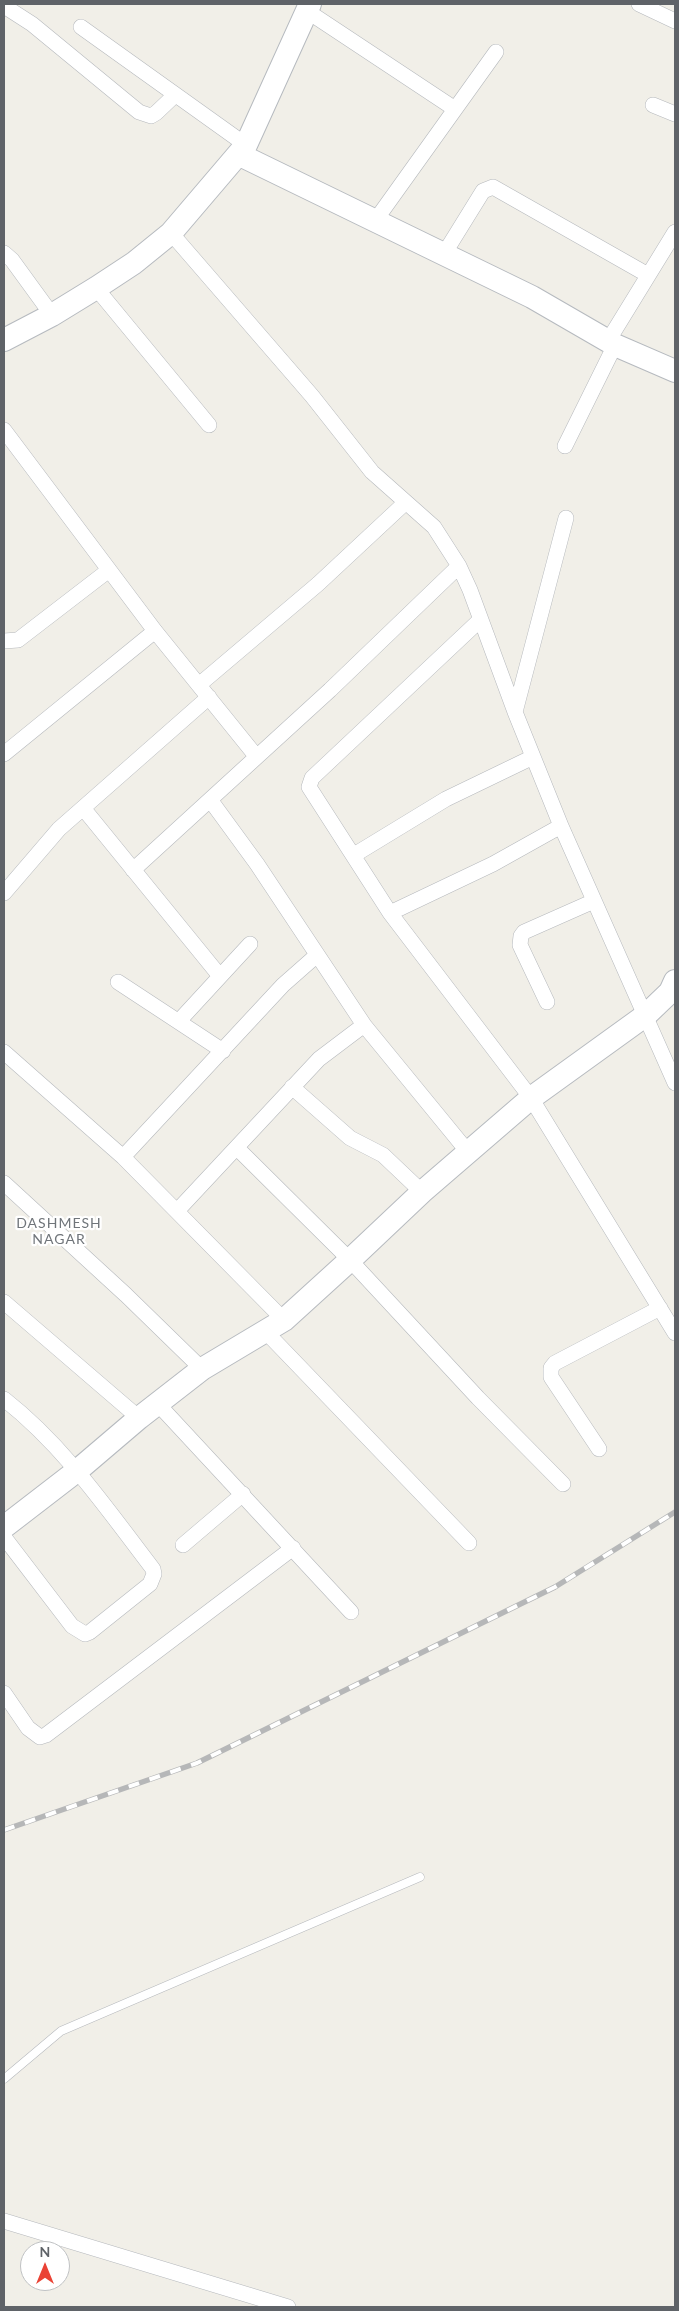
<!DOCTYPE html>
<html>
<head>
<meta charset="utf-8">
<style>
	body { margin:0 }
	#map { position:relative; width:679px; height:2311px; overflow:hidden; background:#f1efe8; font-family:Lato,sans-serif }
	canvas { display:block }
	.frame { position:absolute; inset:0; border:5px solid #5f6368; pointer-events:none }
	.north { position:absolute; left:20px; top:2241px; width:50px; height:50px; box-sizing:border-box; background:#fff; border:1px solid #bfc1c3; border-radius:50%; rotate:0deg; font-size:14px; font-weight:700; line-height:20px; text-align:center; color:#5f6368 }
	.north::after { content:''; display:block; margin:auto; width:18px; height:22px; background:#ea4335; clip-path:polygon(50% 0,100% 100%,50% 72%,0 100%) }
</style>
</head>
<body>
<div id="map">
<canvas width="679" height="2311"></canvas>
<div class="frame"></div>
<div class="north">N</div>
</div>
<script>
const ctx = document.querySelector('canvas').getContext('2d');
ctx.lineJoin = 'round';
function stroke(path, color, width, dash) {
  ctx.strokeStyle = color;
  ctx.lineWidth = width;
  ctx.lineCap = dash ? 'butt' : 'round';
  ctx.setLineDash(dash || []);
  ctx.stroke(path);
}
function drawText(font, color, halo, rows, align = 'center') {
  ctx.font = font + ' Lato,sans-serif';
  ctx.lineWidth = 4.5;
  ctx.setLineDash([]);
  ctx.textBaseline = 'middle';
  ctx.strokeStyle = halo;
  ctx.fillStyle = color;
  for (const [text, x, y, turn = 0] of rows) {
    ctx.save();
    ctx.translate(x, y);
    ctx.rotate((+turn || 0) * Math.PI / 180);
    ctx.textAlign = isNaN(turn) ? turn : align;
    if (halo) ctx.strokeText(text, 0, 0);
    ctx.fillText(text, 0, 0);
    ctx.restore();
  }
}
const lane = new Path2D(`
	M 4,2079 L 61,2031 L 420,1877`);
const street = new Path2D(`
	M 639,4 L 675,21
	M 4,6 L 32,24 L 139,112 L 151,116 L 156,113 L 175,95
	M 307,11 L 455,109
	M 81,27 L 246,145
	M 653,105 L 675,114
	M 375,221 L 496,52
	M 171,233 L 312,396 L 372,472 L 434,527 L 459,566 L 470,590 L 515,712 L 561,826 L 675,1083
	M 4,253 L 12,260 L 52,315
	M 444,254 L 483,191 L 493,187 L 648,275
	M 96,288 L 209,425
	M 608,341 L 675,232
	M 4,430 L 155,631 L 256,756
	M 565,446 L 615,345
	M 480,620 L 312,778 L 309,787 L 390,913 L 531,1098 L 675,1333
	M 4,641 L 18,640 L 109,570
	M 200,684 L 318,584 L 406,502
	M 515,712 L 566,518
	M 4,754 L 155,631
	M 211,801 L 257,864 L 364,1025 L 468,1152
	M 83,808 L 219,975
	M 354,855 L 446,799 L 533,757
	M 133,870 L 330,690 L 459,566
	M 4,893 L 59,829 L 209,697
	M 390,913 L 493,864 L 561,826
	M 118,982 L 223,1051
	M 547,1002 L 520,945 L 521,936 L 524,932 L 594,901
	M 179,1021 L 250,944
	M 4,1052 L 123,1157 L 284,1320
	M 292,1087 L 350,1138 L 383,1155 L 422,1192
	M 237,1148 L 350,1260 L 478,1398 L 563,1484
	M 123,1157 L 283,985 L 317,955
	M 4,1183 L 126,1295 L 202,1369
	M 177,1211 L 319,1059 L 364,1025
	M 4,1302 L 139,1418
	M 266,1332 L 469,1543
	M 4,1399 C 64,1446 107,1509 153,1569 L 154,1574 L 150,1584 L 90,1632 L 85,1634 L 72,1626 L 4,1537
	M 157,1403 L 351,1612
	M 599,1449 L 551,1377 L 551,1368 L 555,1363 L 660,1308
	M 183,1545 L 243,1494
	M 4,1693 L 28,1728 L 40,1737 L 46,1735 L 293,1548
	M 4,2221 L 288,2307`);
const secondary = new Path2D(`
	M 240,155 L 532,297 L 615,345 L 675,371
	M 4,340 L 52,315 L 96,288 L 134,263 L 171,233 L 246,145 L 310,4
	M 4,1527 L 78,1470 L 139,1418 L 202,1369 L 284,1320 L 350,1260 L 422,1192 L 531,1098 L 646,1015 L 670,992 L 675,981`);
stroke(lane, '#b5b8bc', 9);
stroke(street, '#b5b8bc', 16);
stroke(secondary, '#b6babf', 24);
stroke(lane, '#fff', 8);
stroke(street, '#fff', 15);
stroke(secondary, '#fff', 22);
const rail = new Path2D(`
	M 4,1830 L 197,1763 L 555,1587 L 675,1512`);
stroke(rail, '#b6b7b8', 5.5);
stroke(rail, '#fff', 4, [11]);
ctx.letterSpacing = '1px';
drawText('14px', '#70757a', '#fff', [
	["DASHMESH",59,1223],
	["NAGAR",59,1239]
]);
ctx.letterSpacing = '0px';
</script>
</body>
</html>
